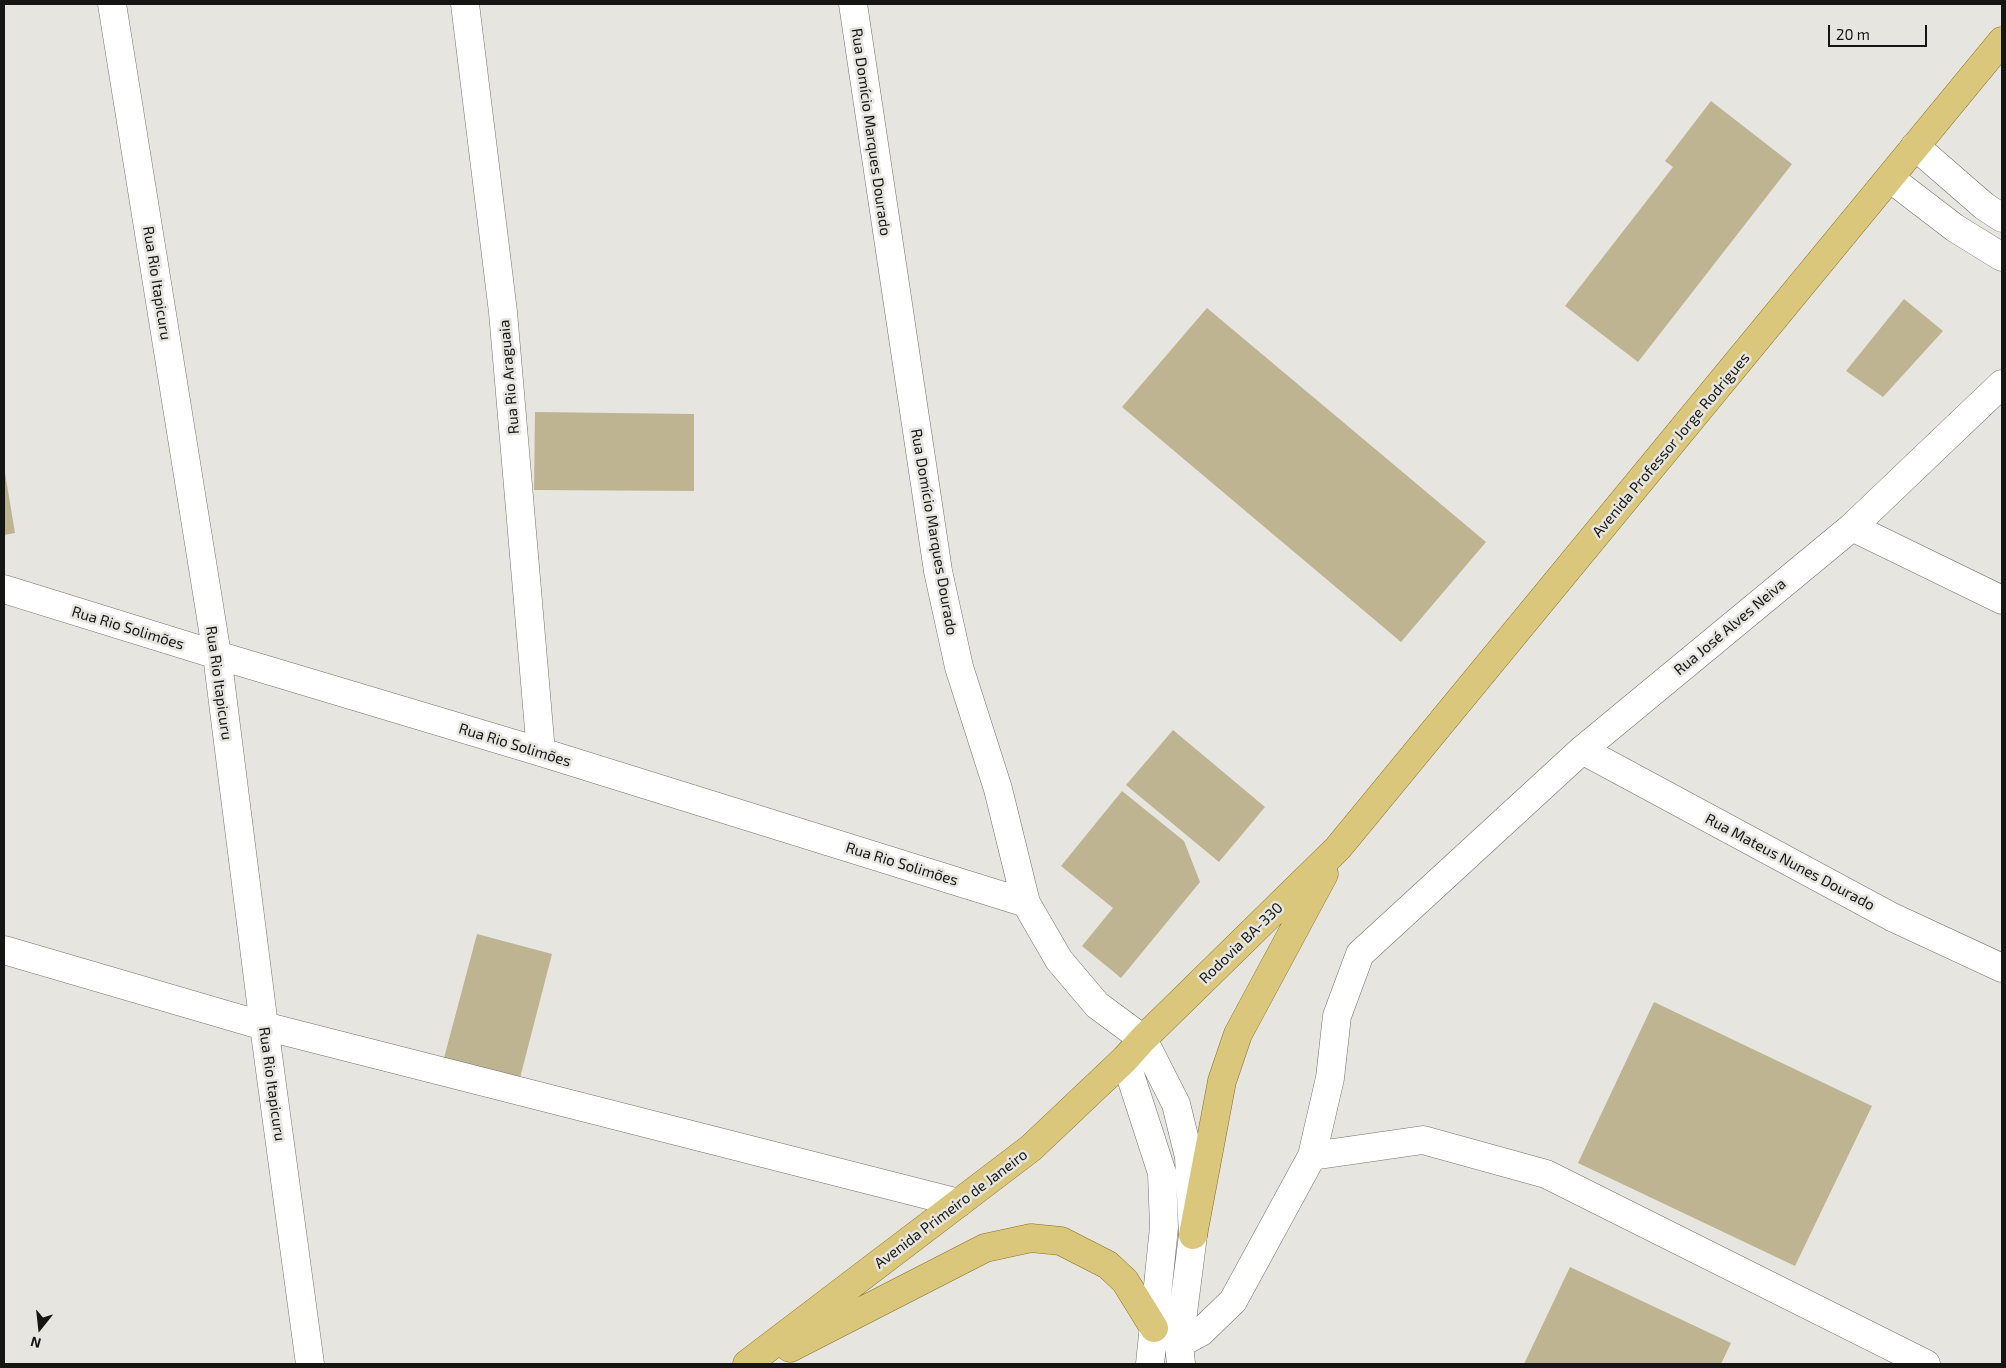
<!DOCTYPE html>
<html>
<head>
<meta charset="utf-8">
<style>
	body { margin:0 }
	#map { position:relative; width:2006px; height:1368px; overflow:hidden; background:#e6e5df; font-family:"Exo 2",sans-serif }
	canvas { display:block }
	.frame { position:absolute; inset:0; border:5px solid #151513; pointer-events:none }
	.north { position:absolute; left:15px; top:1303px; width:50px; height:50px; -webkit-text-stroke:4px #e6e5df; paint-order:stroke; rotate:196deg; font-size:14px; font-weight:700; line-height:20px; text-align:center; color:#151513 }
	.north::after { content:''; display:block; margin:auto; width:18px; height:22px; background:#151513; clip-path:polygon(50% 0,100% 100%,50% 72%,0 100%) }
	.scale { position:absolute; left:1828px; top:25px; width:99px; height:22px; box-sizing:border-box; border:2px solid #151513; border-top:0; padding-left:6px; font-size:15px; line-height:18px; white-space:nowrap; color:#151513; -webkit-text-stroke:4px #e6e5df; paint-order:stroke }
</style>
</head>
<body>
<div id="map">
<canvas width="2006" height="1368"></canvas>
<div class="frame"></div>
<div class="north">N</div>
<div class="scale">20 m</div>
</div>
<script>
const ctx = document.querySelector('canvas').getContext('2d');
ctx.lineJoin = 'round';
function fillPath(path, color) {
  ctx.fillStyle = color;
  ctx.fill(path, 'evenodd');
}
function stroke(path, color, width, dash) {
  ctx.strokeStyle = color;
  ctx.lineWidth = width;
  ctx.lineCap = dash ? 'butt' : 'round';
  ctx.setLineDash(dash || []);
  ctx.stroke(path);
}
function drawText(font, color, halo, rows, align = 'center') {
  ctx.font = font + ' "Exo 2",sans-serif';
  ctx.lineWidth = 5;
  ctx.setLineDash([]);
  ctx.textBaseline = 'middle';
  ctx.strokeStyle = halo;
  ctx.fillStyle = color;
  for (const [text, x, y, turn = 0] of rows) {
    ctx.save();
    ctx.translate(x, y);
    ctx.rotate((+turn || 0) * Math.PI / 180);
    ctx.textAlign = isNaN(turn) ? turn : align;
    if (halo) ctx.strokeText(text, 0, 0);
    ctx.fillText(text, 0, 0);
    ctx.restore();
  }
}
fillPath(new Path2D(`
	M 1711,101 L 1792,164 L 1638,362 L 1565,306 L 1673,167 L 1665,161 Z
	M 1904,299 L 1943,331 L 1883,397 L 1846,371 Z
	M 1207,308 L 1486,542 L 1401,642 L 1122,407 Z
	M 535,412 L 694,414 L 694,491 L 534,490 Z
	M 4,467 L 15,533 L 4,535 Z
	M 1173,730 L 1265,807 L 1219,862 L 1126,785 Z
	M 1122,791 L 1184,841 L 1200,882 L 1121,978 L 1082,946 L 1113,908 L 1061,866 Z
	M 477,934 L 552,954 L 520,1078 L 444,1058 Z
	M 1654,1002 L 1872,1106 L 1795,1266 L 1578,1163 Z
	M 1570,1267 L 1731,1343 L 1721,1364 L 1524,1364 Z`), '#beb491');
const minor = new Path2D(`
	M 112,4 L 217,655 L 264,1026 L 310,1364
	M 465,4 L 503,312 L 541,752
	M 853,4 L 938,571 L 959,667 L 998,789 L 1026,903 L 1059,960 L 1097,1005 L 1143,1039 L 1176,1104 L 1189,1157 L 1193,1235 L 1179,1344 L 1181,1364
	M 1915,146 L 1984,206 L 2002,218
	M 1891,179 L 1955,228 L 2002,257
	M 1852,527 L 2002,600
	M 4,589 L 217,655 L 541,752 L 1026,903
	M 1582,750 L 1892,917 L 2002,968
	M 4,950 L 264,1026 L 959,1203
	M 1125,1059 L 1162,1173 L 1164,1227 L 1150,1364
	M 1312,1156 L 1330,1078 L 1337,1016 L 1360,954 L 1582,750 L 1852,527 L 2002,384
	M 1179,1344 L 1201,1332 L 1233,1301 L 1312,1156 L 1423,1140 L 1546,1174 L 1926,1364`);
const major = new Path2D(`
	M 1193,1235 L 1222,1081 L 1238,1034 L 1324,874
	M 790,1348 L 985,1248 L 1031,1238 L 1061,1241 L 1108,1265 L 1125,1281 L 1154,1328
	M 747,1364 L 1031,1148 L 1125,1059 L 1143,1039 L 1338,848 L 2002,41`);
stroke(minor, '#73726d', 29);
stroke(major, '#85711e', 29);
stroke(minor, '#fff', 28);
stroke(major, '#dac77c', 28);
drawText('15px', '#151513', '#e6e5df', [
	["Rua Domício Marques Dourado",871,132,82],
	["Rua Rio Itapicuru",157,283,81],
	["Rua Rio Araguaia",509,377,-95],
	["Avenida Professor Jorge Rodrigues",1671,445,-50],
	["Rua Domício Marques Dourado",934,532,80],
	["Rua José Alves Neiva",1730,627,-40],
	["Rua Rio Solimões",128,628,17],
	["Rua Rio Itapicuru",219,683,82],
	["Rua Rio Solimões",515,745,17],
	["Rua Mateus Nunes Dourado",1790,862,28],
	["Rua Rio Solimões",902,864,17],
	["Rodovia BA-330",1241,943,-44],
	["Rua Rio Itapicuru",272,1084,82],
	["Avenida Primeiro de Janeiro",951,1209,-37]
]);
</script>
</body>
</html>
